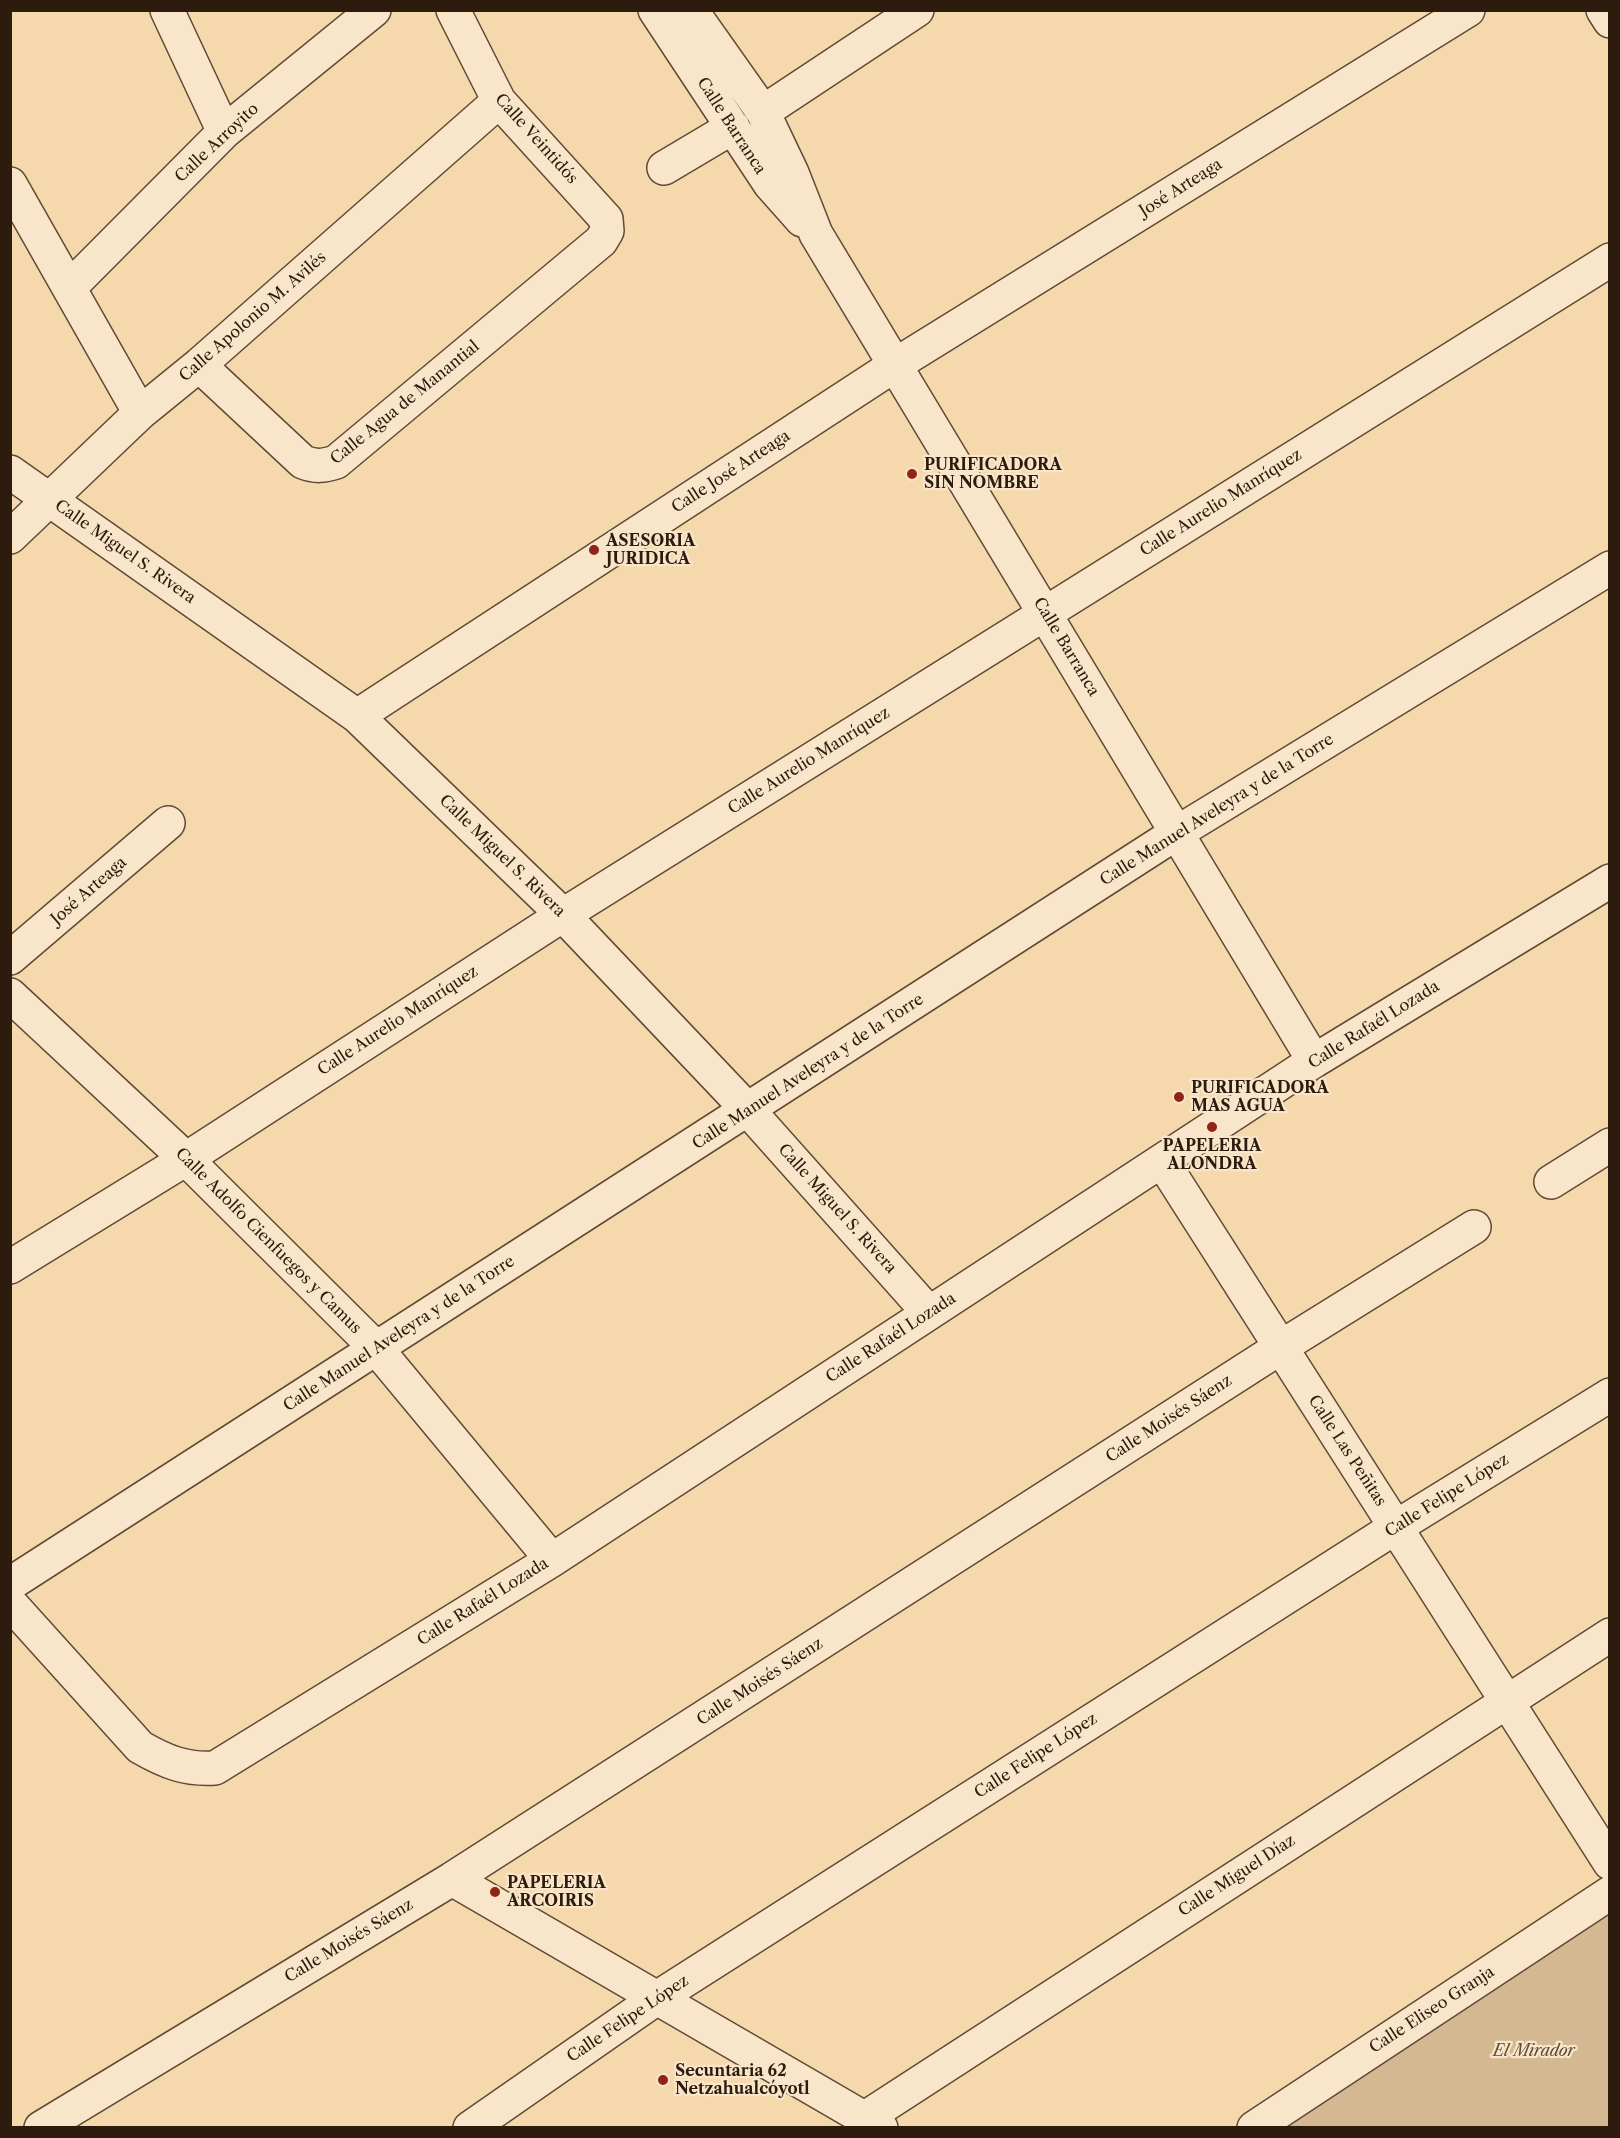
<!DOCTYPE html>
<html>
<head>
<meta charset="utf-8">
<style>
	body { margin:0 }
	#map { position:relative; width:1620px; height:2138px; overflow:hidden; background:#f6d8ad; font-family:"Libre Caslon Text",serif }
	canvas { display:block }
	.frame { position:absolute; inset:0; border:12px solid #2d1b0d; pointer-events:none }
</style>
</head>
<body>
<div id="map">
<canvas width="1620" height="2138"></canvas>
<div class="frame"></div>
</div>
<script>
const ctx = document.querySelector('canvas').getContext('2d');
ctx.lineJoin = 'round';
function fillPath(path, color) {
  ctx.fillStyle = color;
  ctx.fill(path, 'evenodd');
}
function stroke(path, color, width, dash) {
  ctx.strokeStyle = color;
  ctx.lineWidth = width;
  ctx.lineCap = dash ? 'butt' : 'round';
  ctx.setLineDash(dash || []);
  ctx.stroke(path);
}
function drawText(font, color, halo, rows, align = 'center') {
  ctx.font = font + ' "Libre Caslon Text",serif';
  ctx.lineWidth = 4.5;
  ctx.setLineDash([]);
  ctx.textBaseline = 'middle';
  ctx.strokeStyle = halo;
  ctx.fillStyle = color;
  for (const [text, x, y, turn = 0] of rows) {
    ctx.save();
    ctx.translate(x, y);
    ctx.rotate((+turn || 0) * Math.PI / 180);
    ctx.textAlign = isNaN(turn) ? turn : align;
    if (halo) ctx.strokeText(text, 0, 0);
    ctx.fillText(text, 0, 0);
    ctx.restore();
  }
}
fillPath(new Path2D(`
	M 1609,1912 L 1609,2127 L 1278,2127 Z`), '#d4b892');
const minor = new Path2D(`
	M 167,10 L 224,132
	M 655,10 L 770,184 L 802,220
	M 691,10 L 763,112 L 792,173 L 816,234 L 1314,1061
	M 1603,10 L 1610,21
	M 763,112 L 917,10
	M 664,168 L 733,127
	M 10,184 L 140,413
	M 70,287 L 224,132 L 374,10
	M 199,365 L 303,462 C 316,467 324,466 336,462 L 601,241 L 607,231 L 606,219 L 499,101 L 453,10
	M 10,472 L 357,716 L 563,915 L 749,1111 L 929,1313
	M 10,537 L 140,413 L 199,365 L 499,101
	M 357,716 L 895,365 L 1468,10
	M 10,958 L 168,823
	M 10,995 L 186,1159 L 376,1348 L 552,1560
	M 1162,1161 L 1610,1863
	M 1551,1182 L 1610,1145
	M 10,1267 L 186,1159 L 563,915 L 1610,260
	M 10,1584 L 1178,832 L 1610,568
	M 10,1603 L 140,1747 C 166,1762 186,1770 215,1768 L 552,1560 L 1314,1061 L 1610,881
	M 452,1879 L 881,2128
	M 865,2118 L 1610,1635
	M 41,2128 L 452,1879 L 1281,1347 L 1474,1227
	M 470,2128 L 657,1998 L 1396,1527 L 1610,1395
	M 1254,2128 L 1610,1893`);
stroke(minor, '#5f4a35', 36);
stroke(minor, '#f9e6ca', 33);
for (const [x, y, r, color] of [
	[912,474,6,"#8f2418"],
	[594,550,6,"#8f2418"],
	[1179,1097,6,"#8f2418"],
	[1212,1127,6,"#8f2418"],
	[495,1892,6,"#8f2418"],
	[663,2080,6,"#8f2418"]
]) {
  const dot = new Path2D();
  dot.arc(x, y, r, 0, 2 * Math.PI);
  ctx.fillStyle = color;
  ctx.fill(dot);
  stroke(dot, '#f9e6ca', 2);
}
drawText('16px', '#2d1b0d', '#f9e6ca', [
	["Calle Barranca",731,126,57],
	["Calle Veintidós",536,139,48],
	["Calle Arroyito",217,143,-43],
	["José Arteaga",1181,188,-32],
	["Calle Apolonio M. Avilés",253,317,-41],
	["Calle Agua de Manantial",405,403,-39],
	["Calle José Arteaga",731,472,-33],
	["Calle Aurelio Manríquez",1221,503,-32],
	["Calle Miguel S. Rivera",125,552,35],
	["Calle Barranca",1066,647,59],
	["Calle Aurelio Manríquez",809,761,-32],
	["Calle Manuel Aveleyra y de la Torre",1217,810,-32],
	["Calle Miguel S. Rivera",502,856,44],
	["José Arteaga",89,891,-41],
	["Calle Aurelio Manríquez",398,1021,-33],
	["Calle Rafaél Lozada",1374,1025,-32],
	["Calle Manuel Aveleyra y de la Torre",808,1072,-33],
	["Calle Miguel S. Rivera",837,1209,48],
	["Calle Adolfo Cienfuegos y Camus",268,1241,45],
	["Calle Manuel Aveleyra y de la Torre",399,1334,-33],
	["Calle Rafaél Lozada",891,1338,-33],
	["Calle Moisés Sáenz",1169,1419,-33],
	["Calle Las Peñitas",1347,1451,57],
	["Calle Felipe López",1447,1496,-32],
	["Calle Rafaél Lozada",483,1602,-32],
	["Calle Moisés Sáenz",760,1682,-33],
	["Calle Felipe López",1036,1756,-33],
	["Calle Miguel Díaz",1237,1876,-33],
	["Calle Moisés Sáenz",349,1941,-31],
	["Calle Eliseo Granja",1432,2010,-33],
	["Calle Felipe López",628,2019,-34]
]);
drawText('bold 16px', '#2d1b0d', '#f9e6ca', [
	["PURIFICADORA",924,465],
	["SIN NOMBRE",924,483],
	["ASESORIA",606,541],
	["JURIDICA",606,559],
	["PURIFICADORA",1191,1088],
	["MAS AGUA",1191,1106],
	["PAPELERIA",1212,1146,"center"],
	["ALONDRA",1212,1164,"center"],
	["PAPELERIA",507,1883],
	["ARCOIRIS",507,1901],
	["Secuntaria 62",675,2071],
	["Netzahualcóyotl",675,2089]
], 'left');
drawText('italic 16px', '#5f4a35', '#f9e6ca', [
	["El Mirador",1534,2051]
]);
</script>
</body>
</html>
